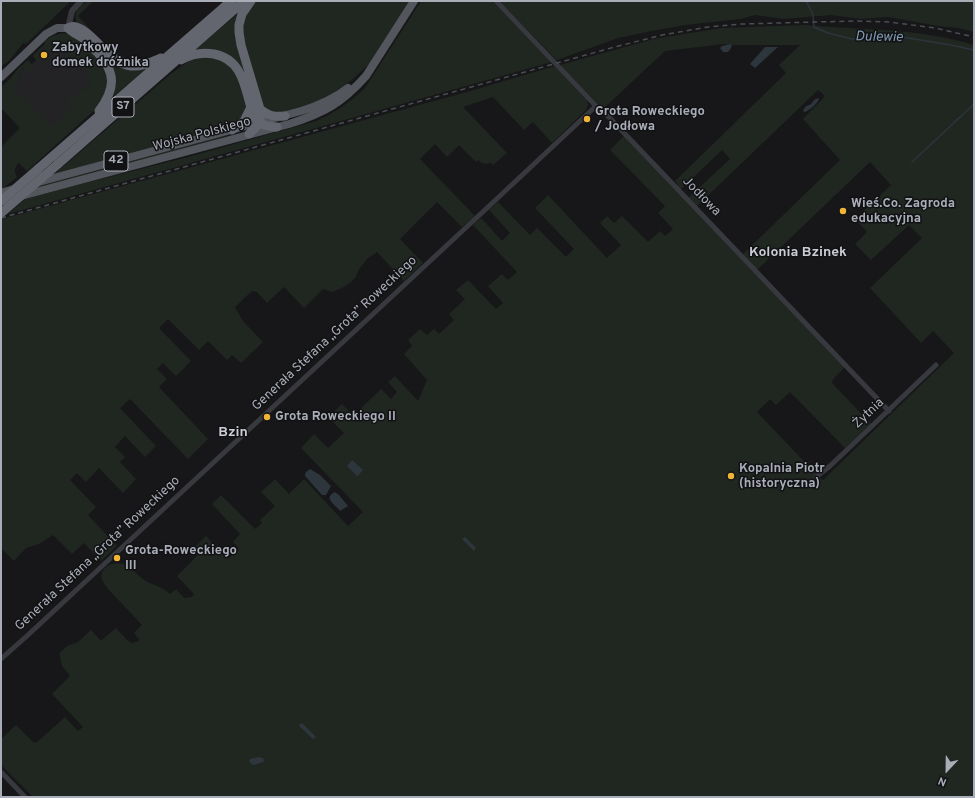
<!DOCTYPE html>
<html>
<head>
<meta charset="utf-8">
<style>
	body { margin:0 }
	#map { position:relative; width:975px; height:798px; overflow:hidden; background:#171719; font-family:Overpass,sans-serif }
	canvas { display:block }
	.frame { position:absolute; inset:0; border:2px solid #a9adb8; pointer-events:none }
	.north { position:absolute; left:927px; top:750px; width:40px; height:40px; -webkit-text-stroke:3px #121214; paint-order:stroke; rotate:202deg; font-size:11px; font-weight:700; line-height:16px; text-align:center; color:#a9adb8 }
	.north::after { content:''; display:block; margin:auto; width:14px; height:18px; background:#a9adb8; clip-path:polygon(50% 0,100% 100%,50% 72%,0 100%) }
</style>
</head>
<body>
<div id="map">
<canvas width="975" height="798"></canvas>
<div class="frame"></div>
<div class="north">N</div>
</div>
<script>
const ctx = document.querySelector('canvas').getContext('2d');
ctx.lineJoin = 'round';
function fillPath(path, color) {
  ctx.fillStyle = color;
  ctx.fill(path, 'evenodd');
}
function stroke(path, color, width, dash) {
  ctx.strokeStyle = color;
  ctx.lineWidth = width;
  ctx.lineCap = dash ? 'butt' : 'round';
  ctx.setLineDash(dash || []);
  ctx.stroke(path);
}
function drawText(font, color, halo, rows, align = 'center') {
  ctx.font = font + ' Overpass,sans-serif';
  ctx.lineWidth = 3;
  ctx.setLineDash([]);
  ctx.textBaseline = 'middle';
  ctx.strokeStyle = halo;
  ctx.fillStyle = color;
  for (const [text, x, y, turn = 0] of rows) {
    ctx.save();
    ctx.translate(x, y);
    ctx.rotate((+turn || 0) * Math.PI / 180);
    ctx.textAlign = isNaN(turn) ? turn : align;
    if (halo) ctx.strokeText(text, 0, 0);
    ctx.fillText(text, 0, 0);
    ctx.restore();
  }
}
fillPath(new Path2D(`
	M 47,43 L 66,44 L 102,82 L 51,132 L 6,85 L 27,65 L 32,64 L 36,60 L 33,56 Z`), '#232326');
fillPath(new Path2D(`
	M 1,1 L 71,1 L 26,44 L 23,43 L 9,61 L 1,66 Z
	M 87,1 L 91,1 L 92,2 L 78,16 C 91,30 113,58 133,59 L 132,63 L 121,60 L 77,22 C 72,12 80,7 87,1 Z
	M 256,1 L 411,1 L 369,64 L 353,79 L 330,95 L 313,103 L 280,113 L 264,110 L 242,33 L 246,15 Z
	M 421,1 L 492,1 L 552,62 L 8,214 L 26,198 L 188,157 L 316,121 C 335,113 350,102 365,88 Z
	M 499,1 L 974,1 L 974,32 L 958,28 L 938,26 L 888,17 L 861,19 L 831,15 L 784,19 L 755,15 L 741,19 L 685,25 L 652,31 L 618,38 L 557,60 Z
	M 241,11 L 238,17 L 258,114 L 240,66 L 229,55 L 220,51 L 210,49 L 193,51 Z
	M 804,25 C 860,30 919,28 974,45 L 974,797 L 33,797 L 1,765 L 1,739 L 16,725 L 33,742 L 36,743 L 65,717 L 78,731 L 83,727 L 52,694 L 70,676 L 62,666 L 59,653 L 67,646 L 78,642 L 91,630 L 100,640 L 102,640 L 116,628 L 127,640 L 132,643 L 139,641 L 139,639 L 134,633 L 142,625 L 108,589 C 106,586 103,583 102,579 C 99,566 116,560 126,565 C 133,569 139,577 146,581 C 155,586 163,587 170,594 L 176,589 L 184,598 L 192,597 L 194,594 L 177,576 L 198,555 L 193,549 L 206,536 L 228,559 L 239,548 L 233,542 L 240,534 L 212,504 L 221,495 L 255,529 L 262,523 L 260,520 L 275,506 L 261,492 L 275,479 L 289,494 L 304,479 L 348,526 L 363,512 L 301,448 L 314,434 L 328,448 L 344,433 L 328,417 L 342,404 L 349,411 L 354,413 L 358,411 L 381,389 L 391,399 L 397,392 L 388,382 L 395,376 L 418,401 L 427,380 L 404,354 L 412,346 L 408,340 L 420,329 L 427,335 L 434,329 L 439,334 L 454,320 L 449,314 L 465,299 L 456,290 L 468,280 L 496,309 L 503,303 L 488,286 L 502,274 L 508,280 L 517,272 L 473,225 L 481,218 L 502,241 L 510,233 L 489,210 L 498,202 L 530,235 L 537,228 L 566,257 L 574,249 L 535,208 L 548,195 L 607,258 L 621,245 L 600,223 L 607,216 L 614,223 L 622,216 L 648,242 L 660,231 L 665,236 L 673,229 L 658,213 L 665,206 L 610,150 L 626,134 L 673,182 L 680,187 L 675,181 L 786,73 L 779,65 L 800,45 L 730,45 L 733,44 L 724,44 L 665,51 L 603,109 L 560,65 L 654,39 L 721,28 ZM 818,90 L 825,96 L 803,119 L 840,160 L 742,255 L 696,207 ZM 722,150 L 730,159 L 688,198 L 680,190 ZM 870,162 L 891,185 L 855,219 L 867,232 L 855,244 L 871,260 L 909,225 L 922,238 L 870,288 L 921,343 L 933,331 L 954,353 L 823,480 L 820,478 L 757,412 L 770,399 L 776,405 L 790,392 L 845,448 L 871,424 L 832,383 L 833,379 L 847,365 L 757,270 Z
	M 64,33 L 70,34 L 79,38 L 106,69 L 108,80 L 106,90 L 98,107 L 27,171 L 19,163 C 14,167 14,171 17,177 L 1,190 L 1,147 L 20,128 L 1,108 L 1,87 L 10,79 L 18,69 L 28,60 L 33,66 L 33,69 L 30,73 L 24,67 L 17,75 L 19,78 L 18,80 L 20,82 L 13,88 L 51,127 L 72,107 L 67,103 L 71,99 L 67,94 L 68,93 L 72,97 L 75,94 L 78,97 L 81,94 L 78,91 L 78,88 L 82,91 L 89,87 L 90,84 L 88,81 L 89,74 L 64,47 L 57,54 L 55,55 L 54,52 L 52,52 L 51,55 L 50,54 L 52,50 L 54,49 L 54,46 L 51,47 L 51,49 L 49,53 L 44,48 L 38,55 L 42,60 L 36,60 L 33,55 L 45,44 L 44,42 L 30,55 C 39,43 50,35 64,33 Z
	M 204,57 C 212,57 221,57 228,62 C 235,68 248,101 246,109 C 244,119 234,124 226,128 L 52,176 L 172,73 L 192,59 Z
	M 109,59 L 150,66 L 110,99 Z
	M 555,66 L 587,100 L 588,105 L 586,110 L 552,143 L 533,122 L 524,130 L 493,97 L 463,107 L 507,153 L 493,165 L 490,162 L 488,164 L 482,163 L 478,160 L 476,162 L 459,145 L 447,157 L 435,144 L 420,159 L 475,216 L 462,227 L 437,202 L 400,239 L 423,263 L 404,281 L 377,252 L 368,258 L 359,269 L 356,277 L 351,282 L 344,287 L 332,292 L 323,289 L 304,308 L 284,287 L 267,303 L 257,292 L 252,291 L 235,307 L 243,321 L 263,342 L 241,363 L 232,355 L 227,360 L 208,341 L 199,350 L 168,319 L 159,328 L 191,361 L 176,376 L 163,363 L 157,369 L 167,379 L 159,387 L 208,439 L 188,459 L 130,399 L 120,408 L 156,446 L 145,457 L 125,436 L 115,447 L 125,457 L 120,462 L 136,479 L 123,493 L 99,468 L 86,482 L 77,473 L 70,480 L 96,507 L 88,515 L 117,546 L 101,561 L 84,543 L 72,554 L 53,535 L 39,544 L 26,548 L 14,561 L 1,548 L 1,220 L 2,219 L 467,92 Z
	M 252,128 L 223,137 L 212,141 L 1,199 L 1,196 Z`), '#1f2720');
fillPath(new Path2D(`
	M 730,44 L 732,45 L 731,48 L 728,52 L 723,52 L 720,48 L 722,46 Z
	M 765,47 L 778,47 L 755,68 L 750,64 Z
	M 818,98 L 819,99 C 817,104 810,110 805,112 L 803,111 L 805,107 L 811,104 L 814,100 Z
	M 352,460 L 363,470 L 358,476 L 357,476 L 347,466 Z
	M 310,469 L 320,475 L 331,486 L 326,495 L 322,495 L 305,476 C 305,472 307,471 310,469 Z
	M 335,492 L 339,495 L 348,506 L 340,511 C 336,505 322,498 335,492 Z
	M 465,537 L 476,548 L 474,551 L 462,539 Z
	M 302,723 L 316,737 L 313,739 L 299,726 L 299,725 Z
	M 259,757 L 263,758 L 264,761 L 263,762 L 254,765 L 251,764 L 249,761 L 250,759 Z`), '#2d353d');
stroke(new Path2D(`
	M 806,1 L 813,14 L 814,27 L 828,33 L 852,39 L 896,36 L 951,45 L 974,50
	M 912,162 L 974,104`), '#2d353d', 1.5);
stroke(new Path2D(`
	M 496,1 L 596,106 L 606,114 L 889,411
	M 816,477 L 830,466 L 936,365
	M 1,659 L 28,635 L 487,208 L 596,106
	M 1,772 L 25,797`), '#38393e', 5);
stroke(new Path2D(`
	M 68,28 L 72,11 L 81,1`), '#38393e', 6);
stroke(new Path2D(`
	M 1,77 L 46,34 L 57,28 L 68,28
	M 35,183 L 301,111 C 318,106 334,99 348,88
	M 1,193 L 14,189
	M 21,196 L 289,124 C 324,113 342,103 366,76 L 414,1`), '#54565d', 8);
stroke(new Path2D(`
	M 68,28 C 73,33 79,35 84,39 C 89,43 93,48 97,52 C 117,73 115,89 99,111
	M 68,28 C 81,19 104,52 114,59 C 119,63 125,65 131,66 C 142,67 151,62 161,58
	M 181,60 C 191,54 202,52 214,54 C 240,59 244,82 250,104 C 251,108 253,114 255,118 C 260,126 269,126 277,127
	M 260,109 C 269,116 274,117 285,116
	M 232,130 L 244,121 L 251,107
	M 249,134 L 260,123 L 260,109 L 241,45 L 239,32 L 239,25 L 242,14 L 251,1
	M 58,164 L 244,1
	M 38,169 L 231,1`), '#64666f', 9);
stroke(new Path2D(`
	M 1,218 L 611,48 L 662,35 L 708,27 L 741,24 L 815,22 L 857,21 L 889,22 L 935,28 L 974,37`), '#4b4d53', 1.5, [5, 4]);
stroke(new Path2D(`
	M 1,201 L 38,169
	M 1,213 L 58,164`), '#64666f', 9);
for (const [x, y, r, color] of [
	[44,55,4,"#f0b437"],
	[587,119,4,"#f0b437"],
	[843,211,4,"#f0b437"],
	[267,417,4,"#f0b437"],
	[731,476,4,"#f0b437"],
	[117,558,4,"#f0b437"]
]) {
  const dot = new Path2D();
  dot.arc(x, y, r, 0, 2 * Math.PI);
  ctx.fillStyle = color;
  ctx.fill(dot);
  stroke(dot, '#121214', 1.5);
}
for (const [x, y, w] of [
	[123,107,22],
	[116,161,24]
]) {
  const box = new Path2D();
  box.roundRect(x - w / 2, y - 10, w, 20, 3);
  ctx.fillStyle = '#121214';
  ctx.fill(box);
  stroke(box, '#a9adb8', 1);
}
drawText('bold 12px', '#a9adb8', null, [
	["S7",123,107],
	["42",116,161]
]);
drawText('bold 13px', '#a9adb8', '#121214', [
	["Zabytkowy",52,48],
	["domek dróżnika",52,63],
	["Grota Roweckiego",595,112],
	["/ Jodłowa",595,127],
	["Wieś.Co. Zagroda",851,204],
	["edukacyjna",851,219],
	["Grota Roweckiego II",275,417],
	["Kopalnia Piotr",739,469],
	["(historyczna)",739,484],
	["Grota-Roweckiego",125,551],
	["III",125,566]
], 'left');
drawText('13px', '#a9adb8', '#121214', [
	["Wojska Polskiego",202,135,-15],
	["Jodłowa",701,197,46],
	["Generała Stefana „Grota” Roweckiego",335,334,-43],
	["Żytnia",869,414,-43],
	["Generała Stefana „Grota” Roweckiego",98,554,-43]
]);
drawText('italic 14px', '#809bb3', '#121214', [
	["Dulewie",879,38,1]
]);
drawText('bold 14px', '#cacdd5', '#121214', [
	["Kolonia Bzinek",798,253],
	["Bzin",233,433]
]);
</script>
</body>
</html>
